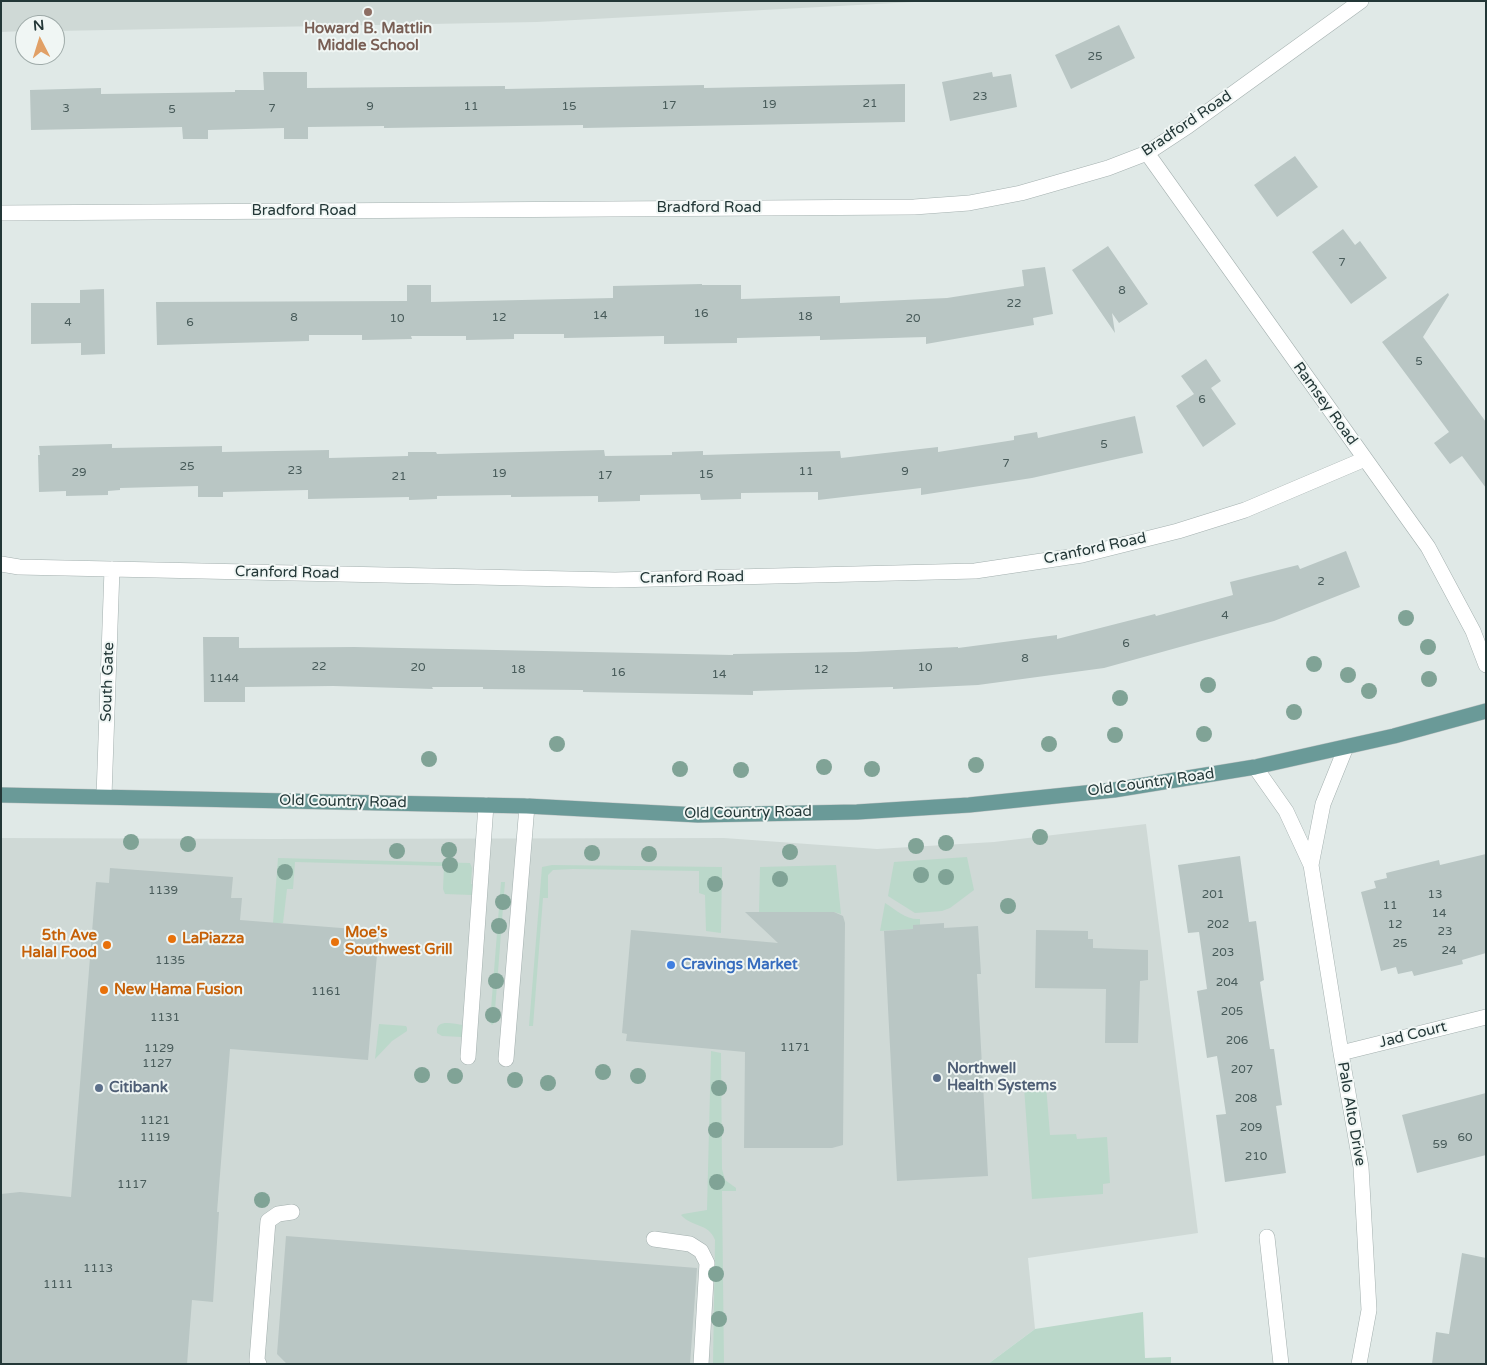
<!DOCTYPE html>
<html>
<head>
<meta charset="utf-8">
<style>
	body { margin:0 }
	#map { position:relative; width:1487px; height:1365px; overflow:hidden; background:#e0e9e7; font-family:"Varela Round",sans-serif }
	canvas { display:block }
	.frame { position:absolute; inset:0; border:2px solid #233737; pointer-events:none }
	.north { position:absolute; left:15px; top:15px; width:50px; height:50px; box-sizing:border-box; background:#f0f6f4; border:1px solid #9eaaa8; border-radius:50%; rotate:355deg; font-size:14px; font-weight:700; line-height:20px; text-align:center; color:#233737 }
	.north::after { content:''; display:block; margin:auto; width:18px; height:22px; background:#e1a066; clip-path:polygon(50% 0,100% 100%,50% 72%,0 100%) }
</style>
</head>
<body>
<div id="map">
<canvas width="1487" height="1365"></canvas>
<div class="frame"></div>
<div class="north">N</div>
</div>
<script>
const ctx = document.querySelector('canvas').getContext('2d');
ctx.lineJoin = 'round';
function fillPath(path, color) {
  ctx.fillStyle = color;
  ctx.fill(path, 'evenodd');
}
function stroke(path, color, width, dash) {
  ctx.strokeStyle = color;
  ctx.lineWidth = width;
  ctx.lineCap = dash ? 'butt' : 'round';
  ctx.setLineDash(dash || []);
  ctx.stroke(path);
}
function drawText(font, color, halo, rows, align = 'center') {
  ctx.font = font + ' "Varela Round",sans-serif';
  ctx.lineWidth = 4;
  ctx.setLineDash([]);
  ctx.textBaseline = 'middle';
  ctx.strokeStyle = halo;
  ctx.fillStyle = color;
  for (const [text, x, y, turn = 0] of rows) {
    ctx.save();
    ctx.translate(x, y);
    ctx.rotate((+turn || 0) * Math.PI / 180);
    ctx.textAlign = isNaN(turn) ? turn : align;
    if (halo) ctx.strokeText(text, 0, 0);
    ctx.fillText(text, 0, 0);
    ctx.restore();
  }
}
fillPath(new Path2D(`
	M 1,1 L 933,1 L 537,22 L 55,31 L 55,25 L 25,25 L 25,31 L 1,32 Z
	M 1146,824 L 1198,1233 L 1028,1258 L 1035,1329 L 988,1364 L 1,1364 L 1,838 L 273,839 L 724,838 L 877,849 L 994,842 Z`), '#cfd9d6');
fillPath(new Path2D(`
	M 967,857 L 974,890 L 950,908 L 942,911 L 915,913 L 888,896 L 894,862 Z
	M 278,858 L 470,863 L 472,868 L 471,884 L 476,885 L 465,1036 L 462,1037 L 442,1036 L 437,1033 C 435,1018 454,1024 463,1025 L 472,895 L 445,894 L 443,889 L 444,866 L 295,862 L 293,889 L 287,889 L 283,923 L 273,923 Z
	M 552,865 L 722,867 L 721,933 L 706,931 L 705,895 L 699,893 L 699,871 L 573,869 L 553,870 L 548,875 L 548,898 L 543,898 L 533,1026 L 529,1026 L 542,867 Z
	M 836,865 L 841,914 L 834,912 L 759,912 L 760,867 Z
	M 501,882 L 505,882 L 494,1023 L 492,1025 L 490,1022 Z
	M 885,903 C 896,910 906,920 920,919 L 920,925 L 913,925 L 913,929 L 880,931 Z
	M 379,1024 L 406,1026 L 407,1028 L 407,1031 L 392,1041 L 375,1059 Z
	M 711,1051 L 721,1053 L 722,1169 L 725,1180 L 736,1188 L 736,1191 L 722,1191 L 724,1364 L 713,1364 L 715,1240 C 709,1223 691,1227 681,1215 L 683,1214 L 707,1210 Z
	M 1046,1085 L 1050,1135 L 1076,1134 L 1077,1139 L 1107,1137 L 1110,1183 L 1103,1184 L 1103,1194 L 1032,1199 L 1024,1087 Z
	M 1143,1312 L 1145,1358 L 1171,1357 L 1171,1364 L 988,1364 L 1035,1329 Z`), '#bbd8ca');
fillPath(new Path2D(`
	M 1119,25 L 1135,58 L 1071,89 L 1055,55 Z
	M 263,72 L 307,72 L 307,88 L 505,86 L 505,89 L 704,85 L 704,88 L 905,84 L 905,122 L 583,128 L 583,125 L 384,128 L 384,126 L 308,127 L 308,139 L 284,139 L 284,128 L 208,130 L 208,139 L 183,139 L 182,127 L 31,130 L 30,90 L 101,88 L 101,94 L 235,92 L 235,90 L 264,90 Z
	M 992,72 L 993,77 L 1011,74 L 1017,107 L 950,121 L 942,82 Z
	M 1295,156 L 1318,187 L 1277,217 L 1254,185 Z
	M 1343,229 L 1355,245 L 1360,241 L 1387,278 L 1351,304 L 1312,252 Z
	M 1108,246 L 1148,304 L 1119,323 L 1112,313 L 1115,333 L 1072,270 Z
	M 1045,267 L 1053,314 L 1033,318 L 1034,325 L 926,344 L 926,337 L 820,340 L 820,336 L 737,338 L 737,343 L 664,344 L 664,336 L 564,338 L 564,334 L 514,334 L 514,339 L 466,340 L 466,336 L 411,336 L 412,339 L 362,340 L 362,335 L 309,335 L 309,341 L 157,345 L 156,302 L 407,301 L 407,285 L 431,285 L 431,302 L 613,298 L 613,286 L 702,284 L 702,285 L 741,285 L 741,299 L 840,296 L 840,303 L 947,298 L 1024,286 L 1022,270 Z
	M 104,289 L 105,354 L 81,355 L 81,343 L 31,344 L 31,303 L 80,303 L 80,290 Z
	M 1448,293 L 1449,295 L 1423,337 L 1486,422 L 1486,488 L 1462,456 L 1450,464 L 1434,443 L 1449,432 L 1382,342 Z
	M 1206,359 L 1221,381 L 1211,388 L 1236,424 L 1203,447 L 1176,406 L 1194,394 L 1181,376 Z
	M 1135,416 L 1143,453 L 1032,478 L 921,495 L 921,488 L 818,500 L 818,492 L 741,493 L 741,499 L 701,500 L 700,494 L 640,495 L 640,501 L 598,502 L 598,496 L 511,497 L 511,495 L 437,496 L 437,499 L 409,500 L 409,497 L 308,499 L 308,490 L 223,492 L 223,497 L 198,497 L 198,486 L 120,488 L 120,490 L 108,491 L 108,495 L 66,496 L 66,491 L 39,492 L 38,455 L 40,455 L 39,446 L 112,444 L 112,448 L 222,446 L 222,452 L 329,450 L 329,458 L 408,456 L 408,452 L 436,452 L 437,454 L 604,450 L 605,456 L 672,455 L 672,452 L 703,451 L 703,455 L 840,451 L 841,458 L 938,447 L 938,452 L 1014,440 L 1014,436 L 1037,432 L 1038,438 Z
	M 1346,551 L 1360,587 L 1274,621 L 1104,668 L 978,685 L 893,689 L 893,687 L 753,691 L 753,695 L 583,692 L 583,690 L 483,689 L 483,687 L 432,687 L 433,689 L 333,686 L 245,687 L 245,702 L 204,702 L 203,637 L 239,637 L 239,648 L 354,647 L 733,655 L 733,654 L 856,652 L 958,647 L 958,648 L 1057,635 L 1057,639 L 1155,614 L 1156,616 L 1233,595 L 1230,582 L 1298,565 L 1300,569 Z
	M 1486,854 L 1486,953 L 1462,960 L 1463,964 L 1414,976 L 1412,971 L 1398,974 L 1396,967 L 1381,971 L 1361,892 L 1376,888 L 1374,881 L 1387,878 L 1386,873 L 1439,860 L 1440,865 Z
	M 1240,856 L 1249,922 L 1256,921 L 1264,980 L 1260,982 L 1270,1049 L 1274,1049 L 1282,1105 L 1276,1106 L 1286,1173 L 1225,1182 L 1216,1115 L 1226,1114 L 1217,1056 L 1207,1058 L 1197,991 L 1207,989 L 1199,932 L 1188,933 L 1178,865 Z
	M 110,868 L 233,877 L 231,898 L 242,898 L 240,920 L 379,931 L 368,1060 L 230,1049 L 217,1212 L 219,1212 L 213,1302 L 192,1300 L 187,1364 L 1,1364 L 1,1194 L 20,1192 L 71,1197 L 96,882 L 109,883 Z
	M 745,912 L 834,912 L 843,916 L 845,923 L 843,1145 L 832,1148 L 744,1148 L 745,1052 L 626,1041 L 627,1034 L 622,1033 L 631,930 L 778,943 Z
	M 944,923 L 944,928 L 978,926 L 981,974 L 977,974 L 988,1176 L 897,1181 L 884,931 L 913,929 L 913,925 Z
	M 1036,930 L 1088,931 L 1088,939 L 1093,939 L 1093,948 L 1148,950 L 1148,980 L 1140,981 L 1138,1043 L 1105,1043 L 1106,989 L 1035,988 Z
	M 1486,1093 L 1486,1155 L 1417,1173 L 1402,1115 Z
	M 286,1236 L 697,1268 L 690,1364 L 287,1364 L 277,1354 Z
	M 1462,1253 L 1486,1258 L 1486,1364 L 1432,1364 L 1436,1332 L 1449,1334 Z`), '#b9c6c4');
const minor = new Path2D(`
	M 1147,153 L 1428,547 L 1473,631 L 1486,665
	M 1,213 L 914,207 L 969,203 L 1021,193 L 1108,168 L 1147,153 L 1188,126 L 1361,1
	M 1,564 L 19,567 L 615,580 L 975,571 L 1082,555 L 1178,531 L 1245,510 L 1365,459
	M 1255,767 L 1286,811 L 1311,865 L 1341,1053 L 1361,1167 L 1369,1310 L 1359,1364
	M 104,796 L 112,569
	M 1311,865 L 1323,804 L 1346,747
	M 1341,1053 L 1486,1017
	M 468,1057 L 486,805
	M 506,1059 L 527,806
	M 1267,1237 L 1281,1364
	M 654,1239 L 690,1244 L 701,1251 L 707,1263 L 701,1364
	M 259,1364 L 257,1360 L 268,1221 L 278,1214 L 292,1212`);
const major = new Path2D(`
	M 1,795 L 527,806 L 698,815 L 857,812 L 969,805 L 1114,790 L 1255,767 L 1394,736 L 1486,711`);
stroke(minor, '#a4b0af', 16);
stroke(major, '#bdc3c3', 16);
stroke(minor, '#fff', 15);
stroke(major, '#6a9a98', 15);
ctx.fillStyle = '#80a396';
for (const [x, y] of [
	[1406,618],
	[1428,647],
	[1314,664],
	[1348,675],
	[1429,679],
	[1208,685],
	[1369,691],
	[1120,698],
	[1294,712],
	[1204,734],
	[1115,735],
	[557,744],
	[1049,744],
	[429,759],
	[976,765],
	[824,767],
	[680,769],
	[872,769],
	[741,770],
	[1040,837],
	[131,842],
	[946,843],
	[188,844],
	[916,846],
	[449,850],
	[397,851],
	[790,852],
	[592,853],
	[649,854],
	[450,865],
	[285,872],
	[921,875],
	[946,877],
	[780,879],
	[715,884],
	[503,902],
	[1008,906],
	[499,926],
	[496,981],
	[493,1015],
	[603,1072],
	[422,1075],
	[455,1076],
	[638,1076],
	[515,1080],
	[548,1083],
	[719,1088],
	[716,1130],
	[717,1182],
	[262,1200],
	[716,1274],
	[719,1319]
]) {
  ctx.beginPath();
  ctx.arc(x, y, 8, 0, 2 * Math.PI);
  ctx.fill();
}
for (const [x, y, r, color] of [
	[368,12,5,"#8d6e63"],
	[172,939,5,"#e8710a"],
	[335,942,5,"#e8710a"],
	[107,945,5,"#e8710a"],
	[671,965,5,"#3f7fe0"],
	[104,990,5,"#e8710a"],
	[937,1078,5,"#5c6f8a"],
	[99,1088,5,"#5c6f8a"]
]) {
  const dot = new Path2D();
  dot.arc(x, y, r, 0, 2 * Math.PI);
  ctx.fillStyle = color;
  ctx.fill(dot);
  stroke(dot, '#f0f6f4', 2);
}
drawText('12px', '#485b5a', null, [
	["25",1095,57],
	["23",980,97],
	["21",870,104],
	["19",769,105],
	["17",669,106],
	["9",370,107],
	["11",471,107],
	["15",569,107],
	["3",66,109],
	["7",272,109],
	["5",172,110],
	["7",1342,263],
	["8",1122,291],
	["22",1014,304],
	["16",701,314],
	["14",600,316],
	["18",805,317],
	["8",294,318],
	["12",499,318],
	["10",397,319],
	["20",913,319],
	["4",68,323],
	["6",190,323],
	["5",1419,362],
	["6",1202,400],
	["5",1104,445],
	["7",1006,464],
	["25",187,467],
	["23",295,471],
	["11",806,472],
	["9",905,472],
	["29",79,473],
	["19",499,474],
	["15",706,475],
	["17",605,476],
	["21",399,477],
	["2",1321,582],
	["4",1225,616],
	["6",1126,644],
	["8",1025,659],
	["22",319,667],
	["20",418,668],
	["10",925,668],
	["18",518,670],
	["12",821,670],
	["16",618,673],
	["14",719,675],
	["1144",224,679],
	["1139",163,891],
	["201",1213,895],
	["13",1435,895],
	["11",1390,906],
	["14",1439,914],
	["202",1218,925],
	["12",1395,925],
	["23",1445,932],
	["25",1400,944],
	["24",1449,951],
	["203",1223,953],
	["1135",170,961],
	["204",1227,983],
	["1161",326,992],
	["205",1232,1012],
	["1131",165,1018],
	["206",1237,1041],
	["1171",795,1048],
	["1129",159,1049],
	["1127",157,1064],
	["207",1242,1070],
	["208",1246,1099],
	["1121",155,1121],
	["209",1251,1128],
	["1119",155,1138],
	["60",1465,1138],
	["59",1440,1145],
	["210",1256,1157],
	["1117",132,1185],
	["1113",98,1269],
	["1111",58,1285]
]);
drawText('bold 15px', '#785e54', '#f0f6f4', [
	["Howard B. Mattlin",368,29],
	["Middle School",368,46]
]);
drawText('15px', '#233737', '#f0f6f4', [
	["Bradford Road",1187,124,-34],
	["Bradford Road",709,208],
	["Bradford Road",304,211],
	["Ramsey Road",1325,404,54],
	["Cranford Road",1095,549,-12],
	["Cranford Road",287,573,1],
	["Cranford Road",692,578,-1],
	["South Gate",108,682,-88],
	["Old Country Road",1151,783,-8],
	["Old Country Road",343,802,1],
	["Old Country Road",748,813,-1],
	["Jad Court",1413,1035,-14],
	["Palo Alto Drive",1351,1114,80]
]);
drawText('bold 15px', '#c56008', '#f0f6f4', [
	["Moe's",345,933],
	["Southwest Grill",345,950],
	["5th Ave",97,936,"right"],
	["Halal Food",97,953,"right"],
	["LaPiazza",182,939],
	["New Hama Fusion",114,990]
], 'left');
drawText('bold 15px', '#366cbe', '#f0f6f4', [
	["Cravings Market",681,965]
], 'left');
drawText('bold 15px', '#4e5e75', '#f0f6f4', [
	["Northwell",947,1069],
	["Health Systems",947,1086],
	["Citibank",109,1088]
], 'left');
</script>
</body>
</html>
